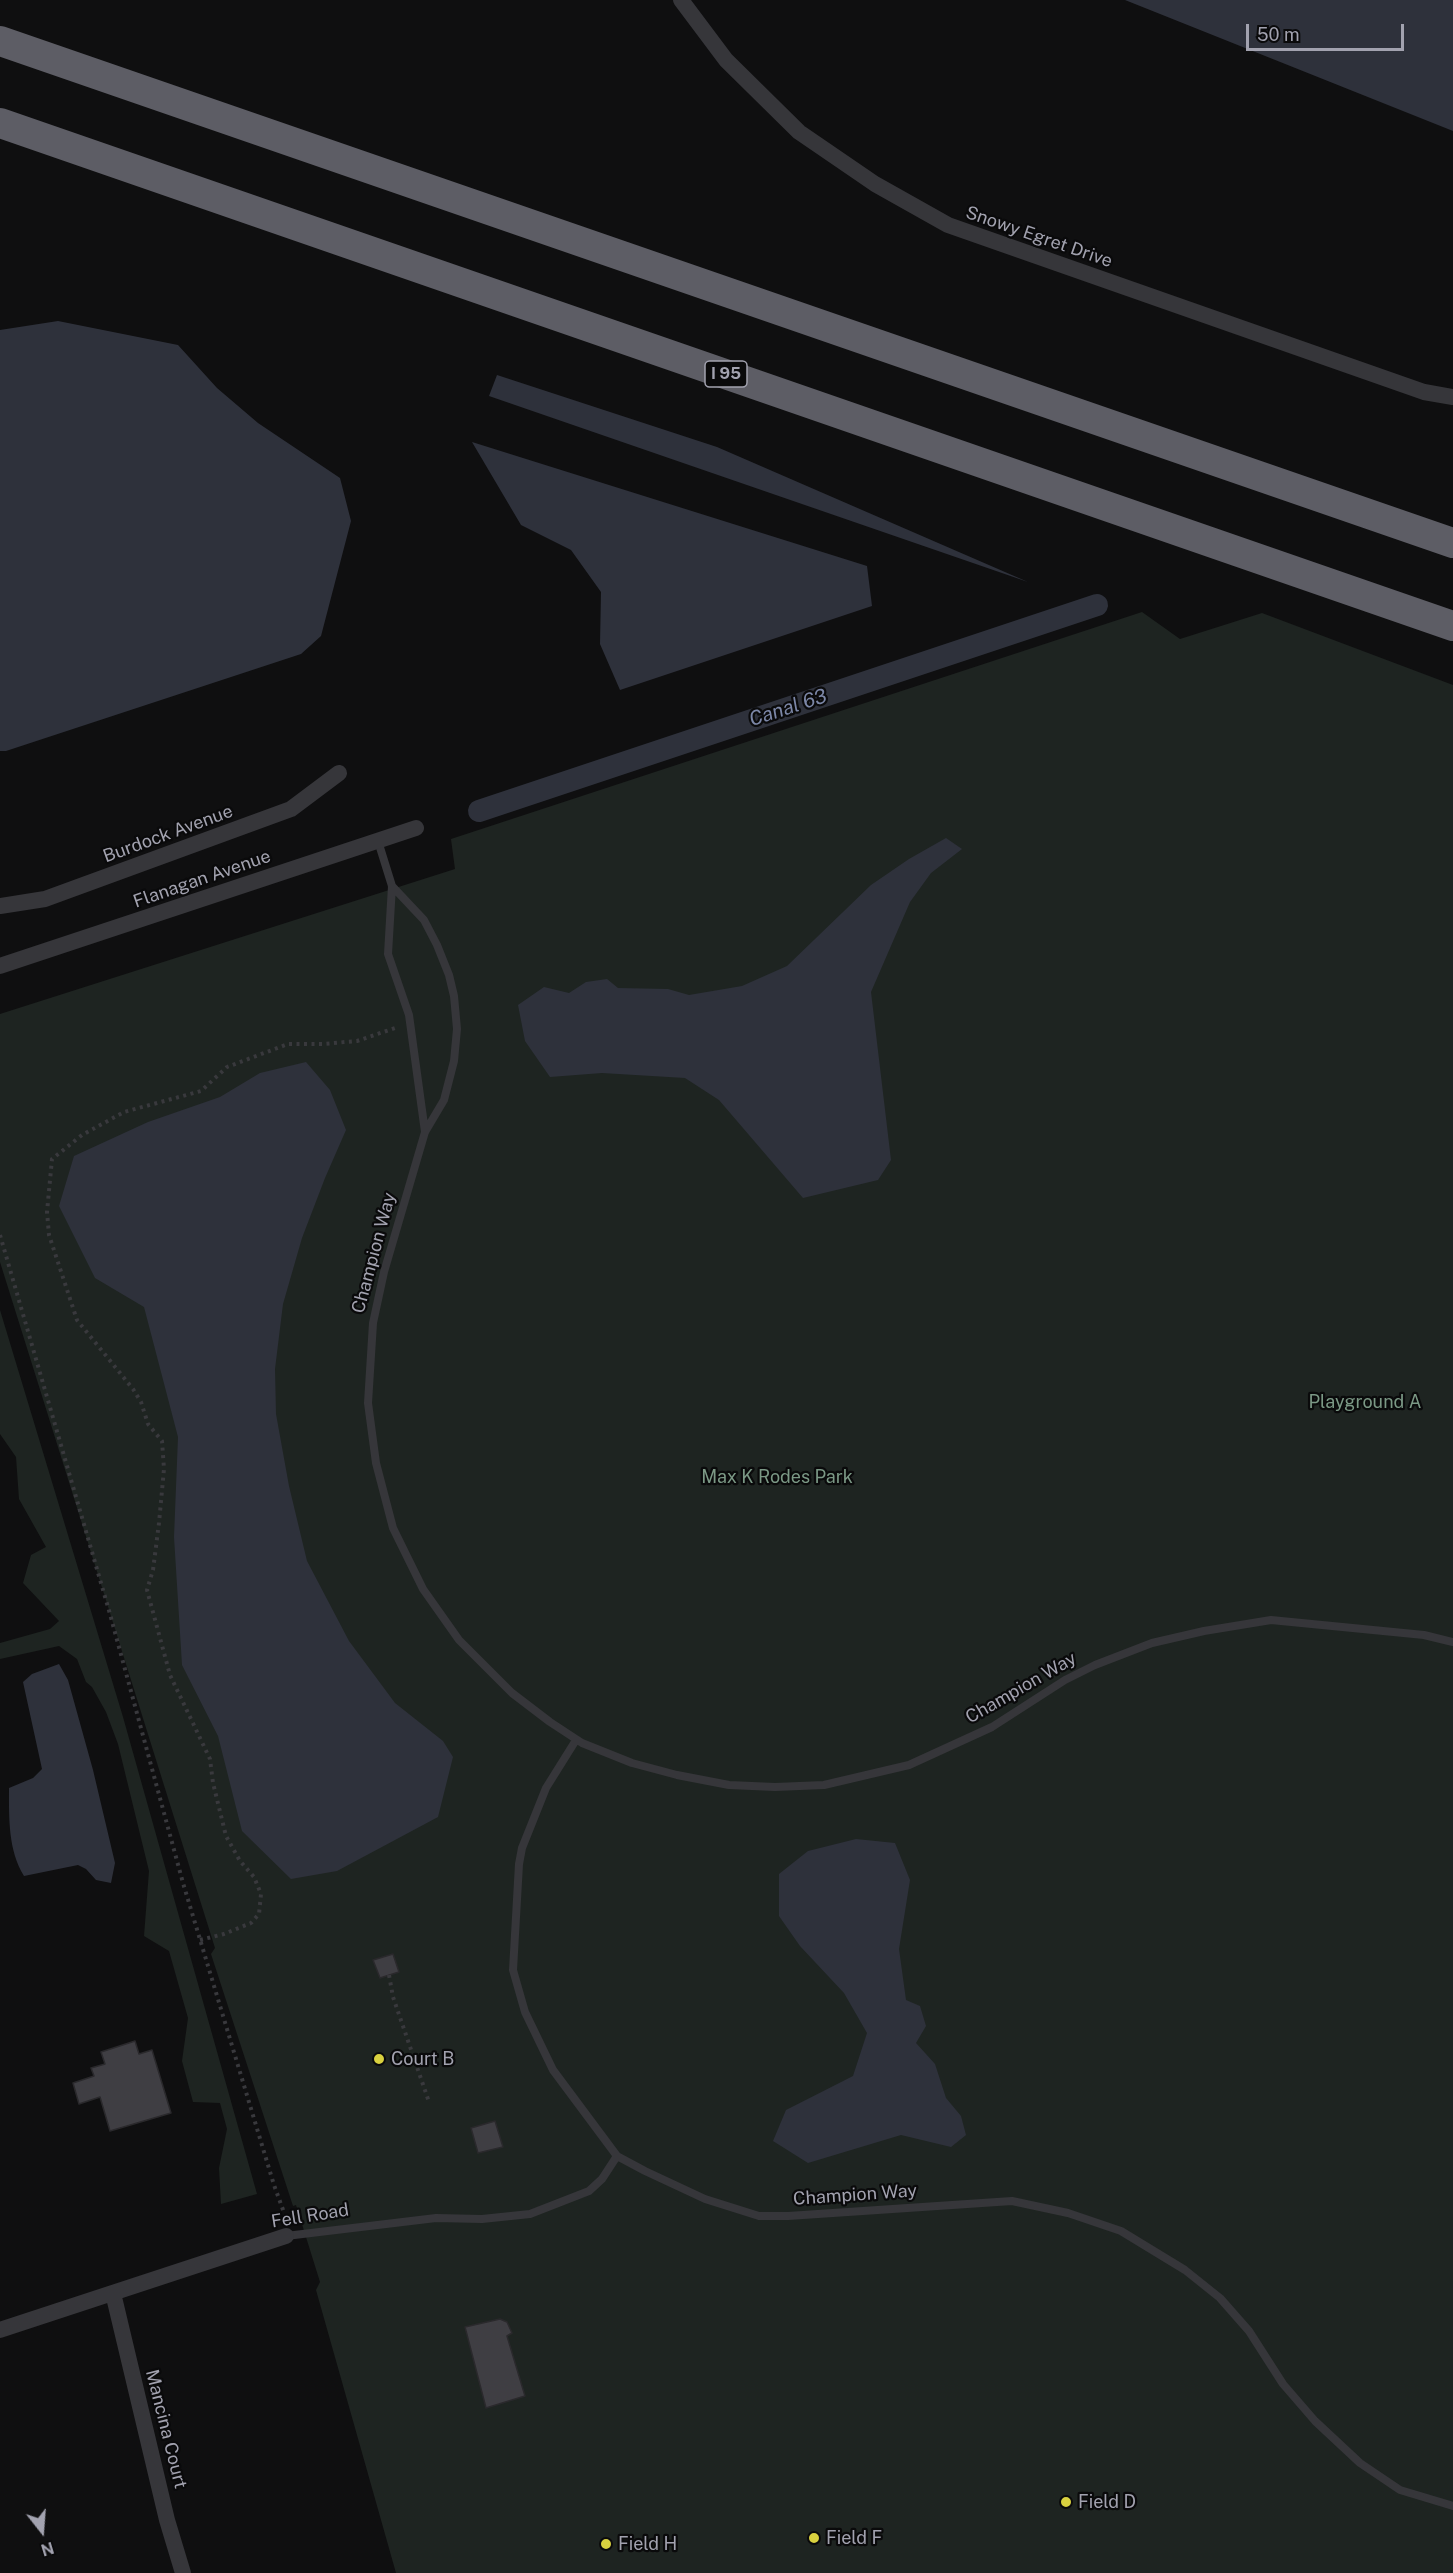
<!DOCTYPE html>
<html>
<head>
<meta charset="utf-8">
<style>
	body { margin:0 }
	#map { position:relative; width:1453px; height:2573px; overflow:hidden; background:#0f0f10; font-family:"Public Sans",sans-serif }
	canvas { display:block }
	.north { position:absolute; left:12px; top:2501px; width:60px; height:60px; -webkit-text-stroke:4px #0a0a0b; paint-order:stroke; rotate:163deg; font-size:16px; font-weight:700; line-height:24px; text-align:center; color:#a2a2af }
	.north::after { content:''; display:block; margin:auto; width:21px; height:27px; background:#a2a2af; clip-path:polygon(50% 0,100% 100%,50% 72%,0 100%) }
	.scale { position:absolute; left:1246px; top:24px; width:158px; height:27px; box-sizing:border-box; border:3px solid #a2a2af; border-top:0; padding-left:8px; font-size:18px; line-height:21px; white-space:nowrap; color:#a2a2af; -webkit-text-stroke:4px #0a0a0b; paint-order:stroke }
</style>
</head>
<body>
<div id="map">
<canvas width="1453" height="2573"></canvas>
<div class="north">N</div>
<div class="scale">50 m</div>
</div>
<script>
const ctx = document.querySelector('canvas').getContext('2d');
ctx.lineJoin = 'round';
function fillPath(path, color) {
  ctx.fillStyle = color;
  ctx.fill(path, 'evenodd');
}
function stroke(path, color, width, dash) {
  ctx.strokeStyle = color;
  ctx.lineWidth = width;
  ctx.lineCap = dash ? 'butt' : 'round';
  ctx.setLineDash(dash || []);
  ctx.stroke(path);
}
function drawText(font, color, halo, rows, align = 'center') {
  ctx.font = font + ' "Public Sans",sans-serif';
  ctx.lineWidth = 4.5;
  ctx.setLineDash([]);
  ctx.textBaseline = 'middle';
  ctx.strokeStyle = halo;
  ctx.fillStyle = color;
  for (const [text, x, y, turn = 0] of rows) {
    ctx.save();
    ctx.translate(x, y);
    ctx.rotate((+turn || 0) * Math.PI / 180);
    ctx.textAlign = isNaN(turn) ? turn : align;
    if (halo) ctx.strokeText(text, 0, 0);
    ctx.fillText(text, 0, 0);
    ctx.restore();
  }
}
fillPath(new Path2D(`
	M 1142,612 L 1180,639 L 1262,613 L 1453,685 L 1453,2573 L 396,2573 L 316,2290 L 320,2282 L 296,2205 L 293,2206 L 211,1954 L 215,1948 L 0,1262 L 0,1014 L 455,869 L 451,839 Z
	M 0,1310 L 123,1717 L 257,2194 L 221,2204 L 219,2168 L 227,2129 L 220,2103 L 193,2102 L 182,2061 L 188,2018 L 169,1951 L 144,1936 L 149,1871 L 118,1744 L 106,1712 L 92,1687 L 86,1682 L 77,1659 L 59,1646 L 0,1659 L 0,1643 L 50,1629 L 59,1621 L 23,1583 L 31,1555 L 46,1547 L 19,1499 L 16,1457 L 0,1434 Z`), '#1e2421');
fillPath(new Path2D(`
	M 1125,0 L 1453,0 L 1453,131 Z
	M 58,321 L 178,345 L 217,388 L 258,423 L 340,478 L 351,521 L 321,636 L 301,654 L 6,751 L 0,751 L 0,330 Z
	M 497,375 L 717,447 L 1028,582 L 489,396 Z
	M 472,442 L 867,566 L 872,606 L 620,690 L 600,644 L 601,592 L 571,550 L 521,525 Z
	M 946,838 L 962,849 L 931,873 L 910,902 L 871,992 L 891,1160 L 878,1180 L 803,1198 L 719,1100 L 685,1078 L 602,1073 L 550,1077 L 525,1041 L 518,1005 L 544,987 L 569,993 L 586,982 L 607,979 L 618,988 L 668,989 L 689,995 L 742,986 L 787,966 L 871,885 L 909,859 Z
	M 306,1062 L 330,1090 L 346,1130 L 325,1178 L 302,1238 L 283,1304 L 275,1369 L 276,1414 L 289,1486 L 307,1561 L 349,1641 L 395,1703 L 443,1741 L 453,1757 L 438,1817 L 337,1871 L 291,1879 L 242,1831 L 218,1736 L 182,1665 L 174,1537 L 178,1437 L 144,1307 L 95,1278 L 59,1206 L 74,1156 L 148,1122 L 220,1097 L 260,1073 Z
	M 59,1664 L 68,1680 L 93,1770 L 115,1863 L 111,1883 L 96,1880 L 86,1869 L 78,1865 L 24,1876 C 8,1850 9,1818 9,1788 L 33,1778 L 42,1769 L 23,1682 L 32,1674 Z
	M 856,1839 L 895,1843 L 910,1880 L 899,1949 L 906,2000 L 920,2006 L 926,2026 L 916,2043 L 935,2064 L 946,2098 L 961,2116 L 966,2135 L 951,2147 L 901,2135 L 808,2163 L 773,2141 L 786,2110 L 853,2076 L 867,2033 L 844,1993 L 800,1946 L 779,1916 L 779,1874 L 808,1851 Z`), '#2e313b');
stroke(new Path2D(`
	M 479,811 L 1097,605`), '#2e313b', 22);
const building = new Path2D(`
	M 393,1954 L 399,1972 L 380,1978 L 373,1960 Z
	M 135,2041 L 139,2054 L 152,2050 L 171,2113 L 110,2131 L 100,2097 L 79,2104 L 73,2083 L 94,2076 L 91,2068 L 105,2064 L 101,2052 Z
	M 495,2121 L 503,2147 L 478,2153 L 471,2128 Z
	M 500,2319 L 507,2322 L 512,2333 L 507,2336 L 525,2396 L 486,2408 L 465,2327 Z`);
fillPath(building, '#3f3e43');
stroke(building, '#2a292c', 1.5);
stroke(new Path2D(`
	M 0,1235 L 110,1614 L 183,1883 L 274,2185 L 286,2218
	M 200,1940 L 224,1934 L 251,1923 L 259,1914 L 261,1894 L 254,1877 L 240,1861 L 226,1836 L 213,1783 L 210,1759 L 170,1675 L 147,1590 L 153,1570 L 159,1523 L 164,1469 L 162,1441 L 148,1424 L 141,1402 L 133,1389 L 77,1320 L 49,1235 L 47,1212 L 52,1159 L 82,1135 L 124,1112 L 201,1091 L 227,1067 L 288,1044 L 323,1044 L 357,1041 L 398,1027
	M 389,1975 L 393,1997 L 429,2102`), '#39393d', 4, [3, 4.5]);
stroke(new Path2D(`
	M 378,841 L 392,886 L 388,954 L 409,1015 L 425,1132
	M 392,886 L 424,920 L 437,945 L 449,975 L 454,996 L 457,1029 L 454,1061 L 444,1100 L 425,1132 L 384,1272 L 373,1323 L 368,1403 L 376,1463 L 393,1528 L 423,1589 L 459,1640 L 512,1693 L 550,1722 L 582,1743 L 632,1763 L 677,1775 L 729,1785 L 775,1787 L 824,1785 L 909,1765 L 992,1727 L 1065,1680 L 1095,1665 L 1152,1643 L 1204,1631 L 1271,1620 L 1424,1635 L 1453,1642
	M 576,1740 L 546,1788 L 522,1848 L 519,1864 L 513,1970 L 525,2012 L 553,2070 L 617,2156 L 645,2171 L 705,2199 L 759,2216 L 788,2216 L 1012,2201 L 1068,2213 L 1121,2231 L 1185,2270 L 1220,2298 L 1249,2331 L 1283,2384 L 1315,2421 L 1360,2463 L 1400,2490 L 1453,2506
	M 286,2236 L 436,2218 L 482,2219 L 530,2214 L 589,2191 L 602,2179 L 617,2156`), '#36363a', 8);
stroke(new Path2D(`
	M 681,0 L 726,60 L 799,132 L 875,184 L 948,225 L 1424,392 L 1453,397
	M 0,906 L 45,899 L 291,809 L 339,773
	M 0,966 L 416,828
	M 113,2293 L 167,2520 L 183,2573
	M 0,2330 L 286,2236`), '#36363a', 16);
stroke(new Path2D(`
	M 0,41 L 1453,543
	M 0,123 L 1453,626`), '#5d5d65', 30);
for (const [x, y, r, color] of [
	[379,2059,6,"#d9d13f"],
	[1066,2502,6,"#d9d13f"],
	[814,2538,6,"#d9d13f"],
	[606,2544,6,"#d9d13f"]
]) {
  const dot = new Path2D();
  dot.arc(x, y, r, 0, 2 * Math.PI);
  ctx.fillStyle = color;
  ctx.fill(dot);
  stroke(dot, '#0a0a0b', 2);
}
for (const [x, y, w] of [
	[726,374,42]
]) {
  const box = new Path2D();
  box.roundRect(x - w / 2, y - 13, w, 26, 4.5);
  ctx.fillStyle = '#0a0a0b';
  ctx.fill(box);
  stroke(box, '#a2a2af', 1.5);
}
drawText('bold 16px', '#a2a2af', null, [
	["I 95",726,374]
]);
drawText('18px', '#a2a2af', '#0a0a0b', [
	["Snowy Egret Drive",1039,237,19],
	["Burdock Avenue",168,834,-20],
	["Flanagan Avenue",202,879,-19],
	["Champion Way",374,1253,-75],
	["Champion Way",1021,1688,-30],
	["Champion Way",855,2195,-4],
	["Fell Road",310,2216,-9],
	["Mancina Court",166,2429,76]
]);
drawText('18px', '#7b9885', '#0a0a0b', [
	["Playground A",1365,1402],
	["Max K Rodes Park",777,1477]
]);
drawText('18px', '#a2a2af', '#0a0a0b', [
	["Court B",391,2059],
	["Field D",1078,2502],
	["Field F",826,2538],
	["Field H",618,2544]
], 'left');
drawText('italic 20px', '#7c87a7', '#0a0a0b', [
	["Canal 63",788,708,-18]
]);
</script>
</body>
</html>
